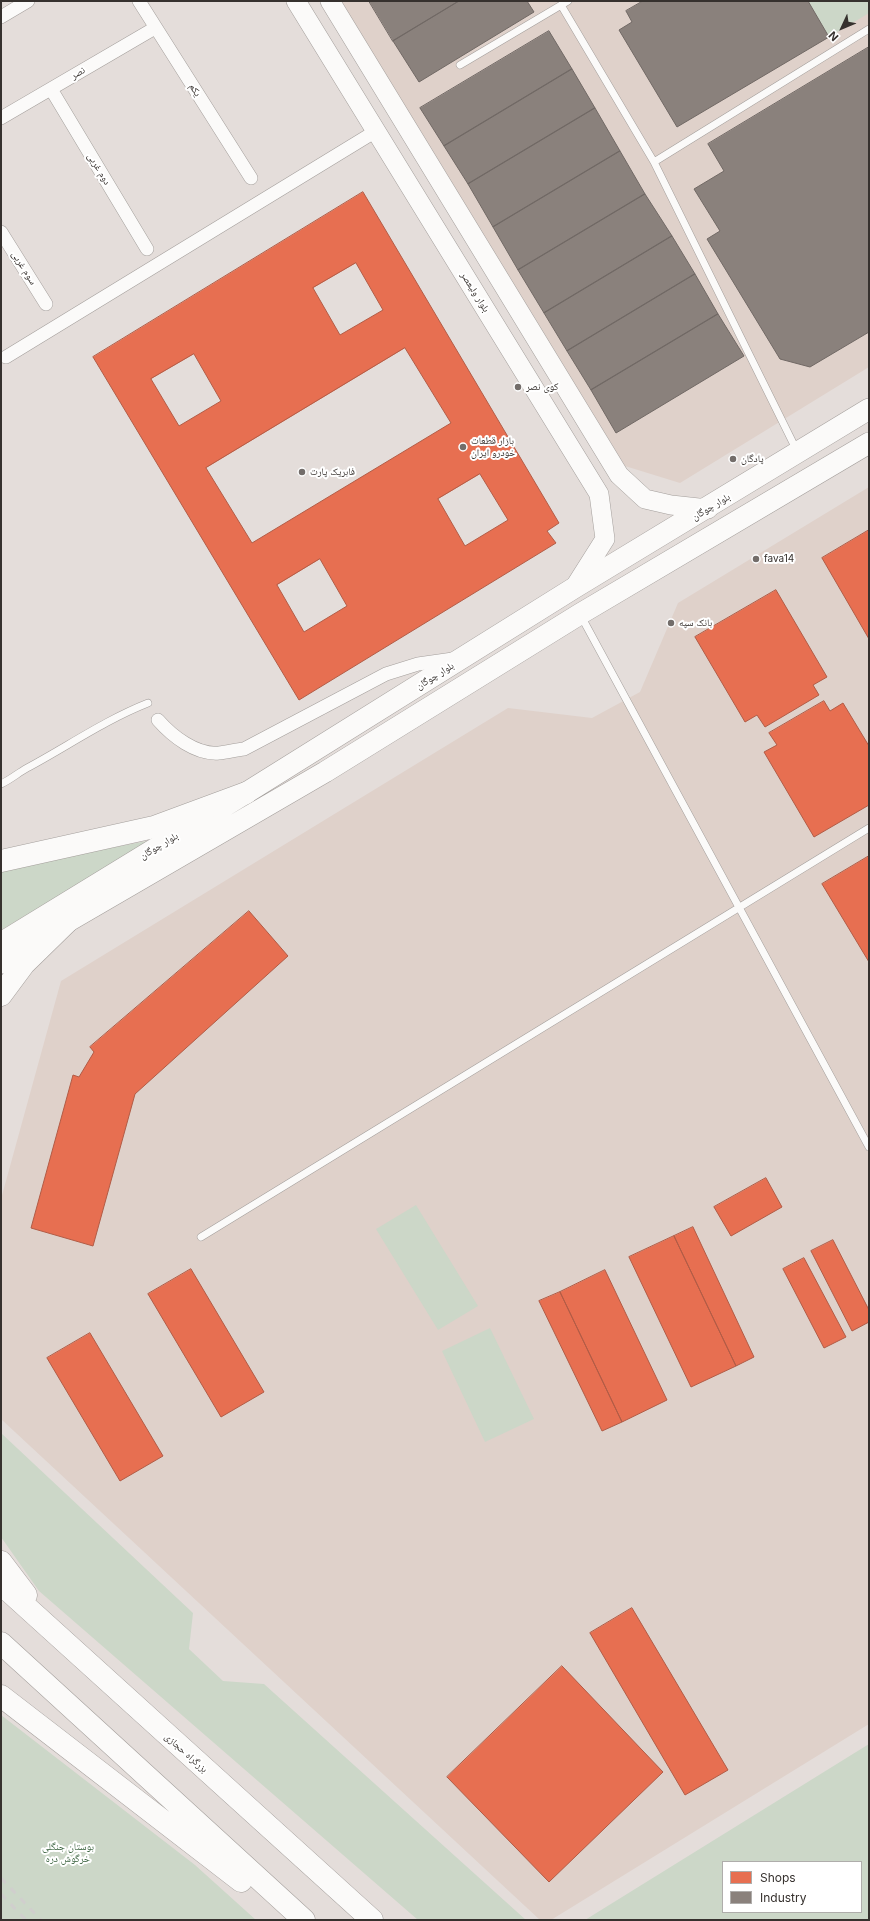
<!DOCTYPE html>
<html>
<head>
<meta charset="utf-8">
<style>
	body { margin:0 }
	#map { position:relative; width:870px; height:1921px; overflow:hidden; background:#e4ddda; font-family:Inter,sans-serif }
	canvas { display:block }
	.frame { position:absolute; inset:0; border:2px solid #36312e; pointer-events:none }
	.legend { position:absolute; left:722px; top:1861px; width:140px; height:52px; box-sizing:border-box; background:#fff; border:1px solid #afadab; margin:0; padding:5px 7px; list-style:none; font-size:12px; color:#36312e }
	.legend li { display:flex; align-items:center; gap:8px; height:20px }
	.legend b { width:20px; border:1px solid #afadab }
	.north { position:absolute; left:822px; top:8px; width:40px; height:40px; -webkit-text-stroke:3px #fff; paint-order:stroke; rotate:226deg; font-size:11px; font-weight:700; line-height:16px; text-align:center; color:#36312e }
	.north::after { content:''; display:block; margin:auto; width:14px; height:18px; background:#36312e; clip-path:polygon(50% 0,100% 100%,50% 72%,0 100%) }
</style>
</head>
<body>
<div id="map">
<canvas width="870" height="1921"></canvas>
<div class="frame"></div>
<ul class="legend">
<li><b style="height:11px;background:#e76f51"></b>Shops</li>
<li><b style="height:11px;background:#8a817c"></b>Industry</li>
</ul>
<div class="north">N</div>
</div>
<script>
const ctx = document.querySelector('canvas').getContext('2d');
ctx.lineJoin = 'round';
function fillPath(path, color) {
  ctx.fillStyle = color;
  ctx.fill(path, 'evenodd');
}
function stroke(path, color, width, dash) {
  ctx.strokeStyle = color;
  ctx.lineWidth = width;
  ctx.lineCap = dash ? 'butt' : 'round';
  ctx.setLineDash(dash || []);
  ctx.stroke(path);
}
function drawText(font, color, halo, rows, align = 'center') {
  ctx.font = font + ' Inter,"Noto Naskh Arabic",sans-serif';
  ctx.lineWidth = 4;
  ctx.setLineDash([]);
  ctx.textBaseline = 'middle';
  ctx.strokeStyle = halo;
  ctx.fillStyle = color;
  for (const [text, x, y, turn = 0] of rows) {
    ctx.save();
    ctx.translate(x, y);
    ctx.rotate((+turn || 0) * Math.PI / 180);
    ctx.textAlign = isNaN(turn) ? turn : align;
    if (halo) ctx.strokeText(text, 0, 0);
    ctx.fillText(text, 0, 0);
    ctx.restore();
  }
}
fillPath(new Path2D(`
	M 341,1 L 869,1 L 869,367 L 680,483 L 625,466 Z
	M 869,487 L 869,1724 L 551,1920 L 540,1920 L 1,1419 L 1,1199 L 61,981 L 508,708 L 592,718 L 640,692 L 678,603 Z`), '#dfd1ca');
fillPath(new Path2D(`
	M 808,1 L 869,1 L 869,13 L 829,37 Z
	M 147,841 L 151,843 L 1,930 L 1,871 L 62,857 Z
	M 416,1205 L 478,1306 L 438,1330 L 376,1229 Z
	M 490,1328 L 534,1419 L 485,1442 L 442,1351 Z
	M 1,1433 L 193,1613 L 189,1649 L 223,1681 L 264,1684 L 526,1920 L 418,1920 L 39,1591 L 1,1537 Z
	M 1,1715 L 195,1865 L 256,1920 L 1,1920 Z
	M 869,1744 L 869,1920 L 585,1920 ZM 723,1862 L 861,1862 L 861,1912 L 723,1912 Z`), '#ccd7c8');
const shops = new Path2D(`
	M 363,192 L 559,523 L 547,531 L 556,543 L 299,700 L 93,357 ZM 356,263 L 383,310 L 340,335 L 313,288 ZM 405,348 L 451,423 L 252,543 L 206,468 ZM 194,354 L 221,401 L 179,426 L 151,379 ZM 480,474 L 508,520 L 465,546 L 438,499 ZM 320,559 L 347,606 L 304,632 L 277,585 Z
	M 869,530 L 869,639 L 822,558 Z
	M 776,590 L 827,677 L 813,685 L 819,695 L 765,727 L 757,715 L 745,722 L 695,637 Z
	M 824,701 L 830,711 L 843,703 L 869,746 L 869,805 L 814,837 L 764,752 L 777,745 L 769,733 Z
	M 869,856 L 869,962 L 822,884 Z
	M 249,911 L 288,956 L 135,1094 L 93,1246 L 31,1228 L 73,1075 L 79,1077 L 94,1052 L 90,1047 Z
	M 766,1178 L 782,1207 L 731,1236 L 714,1207 Z
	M 693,1227 L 754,1357 L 736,1366 L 674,1236 Z
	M 674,1236 L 736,1366 L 691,1387 L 629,1257 Z
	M 833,1240 L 869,1310 L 869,1322 L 852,1331 L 811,1251 Z
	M 804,1258 L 846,1337 L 824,1348 L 783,1269 Z
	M 191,1269 L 264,1392 L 221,1417 L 148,1294 Z
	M 605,1270 L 667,1400 L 622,1422 L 560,1292 Z
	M 560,1292 L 622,1422 L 602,1431 L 539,1301 Z
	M 90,1333 L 163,1456 L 120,1481 L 47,1358 Z
	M 632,1608 L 728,1770 L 685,1795 L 590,1633 Z
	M 562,1666 L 663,1772 L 549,1882 L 447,1777 Z`);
fillPath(shops, '#e76f51');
stroke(shops, '#b25c46', 1);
const industry = new Path2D(`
	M 369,1 L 459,1 L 393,41 Z
	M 459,1 L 527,1 L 534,12 L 419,82 L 393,41 Z
	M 643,1 L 808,1 L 829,37 L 677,127 L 619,30 L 632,22 L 626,11 Z
	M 549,31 L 572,69 L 444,146 L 420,108 Z
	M 869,47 L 869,332 L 810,367 L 780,359 L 707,239 L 720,231 L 694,189 L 724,171 L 708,144 Z
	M 572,69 L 595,108 L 468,184 L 444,146 Z
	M 595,108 L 620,151 L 493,227 L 468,184 Z
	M 620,151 L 645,194 L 518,270 L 493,227 Z
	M 645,194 L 672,236 L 544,313 L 518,270 Z
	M 672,236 L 695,274 L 567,351 L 544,313 Z
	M 695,274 L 718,314 L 591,390 L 567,351 Z
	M 718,314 L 744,356 L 616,433 L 591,390 Z`);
fillPath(industry, '#8a817c');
stroke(industry, '#716965', 1);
const service = new Path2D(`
	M 561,5 L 654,162 L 797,451
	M 460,65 L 568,1
	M 654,162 L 869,29
	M 581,616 L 869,1147
	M 1,784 C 10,780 18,773 27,768 C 68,746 105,720 148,703
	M 201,1237 L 869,828`);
const minor = new Path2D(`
	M 139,1 L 251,178
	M 1,17 L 28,1
	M 51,89 L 147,249
	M 1,118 L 155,28
	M 1,232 L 46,304
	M 6,357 L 376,131
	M 158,720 C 172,736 196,755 219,753 C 227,752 236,750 244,749 L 386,674 L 418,664 L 453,659`);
const secondary = new Path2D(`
	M 296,1 L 599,494 L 605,539 L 574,588
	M 330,1 L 619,475 L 645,499 L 671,505 L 708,509`);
const primary = new Path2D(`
	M 1,943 L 246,793 L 574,588 L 869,409
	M 1,963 L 67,922 L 325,772 L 580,614 L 869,443`);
const trunk = new Path2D(`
	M 1,861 L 154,827 L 246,793
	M 1,995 L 24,964 L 67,922
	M 1,1562 L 26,1595
	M 1,1584 L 372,1920
	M 1,1643 L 304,1920
	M 1,1696 L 241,1881`);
stroke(service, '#a39e9b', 8);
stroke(minor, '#a39e9b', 14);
stroke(secondary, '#a39e9b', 20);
stroke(primary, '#a39e9b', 22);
stroke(trunk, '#a39e9b', 23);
stroke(service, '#fbfaf9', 7);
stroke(minor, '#fbfaf9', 13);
stroke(secondary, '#fbfaf9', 19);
stroke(primary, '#fbfaf9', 21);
stroke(trunk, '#fbfaf9', 22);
stroke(new Path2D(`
	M 1,1878 L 41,1920
	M 1,1894 L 26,1920`), '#d0cfcd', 3, [7, 7]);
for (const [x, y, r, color] of [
	[518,387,4,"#736d6a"],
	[463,447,4,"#736d6a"],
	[733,459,4,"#736d6a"],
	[302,472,4,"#736d6a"],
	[756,559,4,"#736d6a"],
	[671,623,4,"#736d6a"]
]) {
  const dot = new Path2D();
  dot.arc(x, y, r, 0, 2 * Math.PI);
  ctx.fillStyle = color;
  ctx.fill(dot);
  stroke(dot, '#fff', 1.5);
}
drawText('10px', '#36312e', '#fff', [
	["نصر",78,73,-30],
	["یکم",195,90,58],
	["دوم غربی",99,169,59],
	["سوم غربی",24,268,58],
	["بلوار ولیعصر",475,292,58],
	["بلوار چوگان",711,507,-31],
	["بلوار چوگان",435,676,-32],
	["بلوار چوگان",159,846,-31],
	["بزرگراه حجازی",186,1753,42]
]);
drawText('10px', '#36312e', '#fff', [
	["کوی نصر",526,387],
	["بازار قطعات",471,441],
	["خودرو ایران",471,453],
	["پادگان",741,459],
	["فابریک پارت",310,472],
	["fava14",764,559],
	["بانک سپه",679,623]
], 'left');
drawText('10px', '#38613d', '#fff', [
	["بوستان جنگلی",68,1847],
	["خرگوش دره",68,1859]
]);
</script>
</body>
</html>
